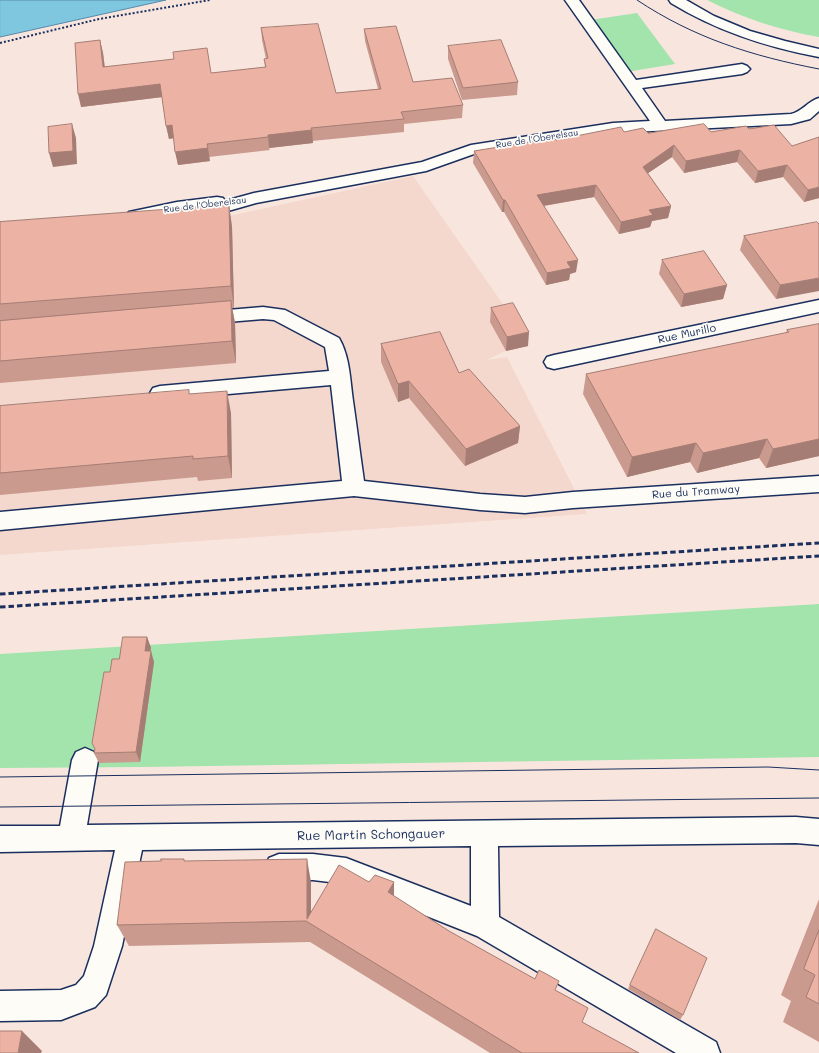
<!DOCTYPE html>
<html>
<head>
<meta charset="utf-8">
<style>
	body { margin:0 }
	canvas { display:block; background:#f8e6de }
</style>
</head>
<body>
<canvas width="819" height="1053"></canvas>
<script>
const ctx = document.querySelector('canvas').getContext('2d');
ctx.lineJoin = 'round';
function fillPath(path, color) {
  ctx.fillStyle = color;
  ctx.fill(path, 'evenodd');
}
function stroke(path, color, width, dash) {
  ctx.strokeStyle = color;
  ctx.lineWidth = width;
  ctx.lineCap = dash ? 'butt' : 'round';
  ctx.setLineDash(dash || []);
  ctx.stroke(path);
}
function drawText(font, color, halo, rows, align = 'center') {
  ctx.font = font + ' Mali,sans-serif';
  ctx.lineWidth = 3.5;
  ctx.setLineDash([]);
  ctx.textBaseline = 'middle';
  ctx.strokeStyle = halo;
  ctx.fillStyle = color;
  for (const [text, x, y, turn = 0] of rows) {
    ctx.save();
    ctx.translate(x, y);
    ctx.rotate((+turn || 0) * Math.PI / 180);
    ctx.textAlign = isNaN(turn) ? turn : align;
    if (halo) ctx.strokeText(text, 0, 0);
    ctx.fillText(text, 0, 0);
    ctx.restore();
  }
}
fillPath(new Path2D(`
	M 413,176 L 512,317 L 506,351 L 486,360 L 507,357 L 587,514 L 0,555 L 0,241 L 183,226 Z`), '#f4d7cd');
fillPath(new Path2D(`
	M 707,0 L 819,0 L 819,37 C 779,30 743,18 707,0 Z
	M 637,13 L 675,64 L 626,72 L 590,20 Z
	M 819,604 L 819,757 L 142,767 L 0,768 L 0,654 Z`), '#a3e3ac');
const water = new Path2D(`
	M 0,0 L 166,0 L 0,37 Z`);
fillPath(water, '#7fc6df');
stroke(water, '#578aab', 1);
const minor = new Path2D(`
	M 565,0 L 579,0 L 636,80 L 742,64 L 747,66 L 750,69 L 747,72 L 742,74 L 642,88 L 665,121 L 791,114 C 802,112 808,101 819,98 L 819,111 L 810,119 L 791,124 L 613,133 L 506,149 L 474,154 L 426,171 L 256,203 L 200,219 L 194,218 L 191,214 L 194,210 L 135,221 L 129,220 L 126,216 L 129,212 L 177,202 L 217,197 L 223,198 L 225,201 L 254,193 L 422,162 L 471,145 L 613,123 L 650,121 Z
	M 819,300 L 819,312 L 554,369 L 547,367 L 544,362 L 547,357 L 554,355 Z
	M 263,307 L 285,310 L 339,338 C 350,357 350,380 353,401 C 357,428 360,454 364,481 L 480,494 L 525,497 L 573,492 L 819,476 L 819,492 L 573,508 L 525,513 L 480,510 L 354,496 L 0,530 L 0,512 L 342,481 L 331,385 L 160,400 L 153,398 L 150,393 L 153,388 L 160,386 L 329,371 L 325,347 L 274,320 L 263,319 L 204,324 L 197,323 L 195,318 L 197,313 L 204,312 Z
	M 85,748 L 94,752 L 98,760 L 87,825 L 796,817 L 819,819 L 819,845 L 796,843 L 498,846 L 499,917 L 716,1042 L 720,1053 L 676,1053 L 477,936 L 346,884 L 313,880 L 279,880 L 269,876 L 265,867 L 269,858 L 279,854 L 313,854 L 346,858 L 471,906 L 471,846 L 142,850 L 122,946 L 106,995 L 95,1007 L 61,1020 L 0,1021 L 0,991 L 61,990 L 76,985 L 84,976 L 94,946 L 115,850 L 0,852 L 0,826 L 60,826 L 72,760 L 76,752 Z`);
const major = new Path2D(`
	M 669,0 L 686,0 L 714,16 L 750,31 L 785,41 L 819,49 L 819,57 C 766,47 717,31 671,3 Z`);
stroke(minor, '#1b2f5e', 3);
stroke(major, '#1b2f5e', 3);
stroke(new Path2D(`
	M 0,43 L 99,19 L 210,0`), '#1b2f5e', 2, [2, 2]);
fillPath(minor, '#fdfcf7');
fillPath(major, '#fdfcf7');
stroke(new Path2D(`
	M 637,0 C 694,38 752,56 819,69
	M 0,777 L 768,767 L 819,770
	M 0,807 L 819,798`), '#1b2f5e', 1);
stroke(new Path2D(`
	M 0,594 L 819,543
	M 0,607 L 819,556`), '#1b2f5e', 3, [5.5, 3]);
fillPath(new Path2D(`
	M 261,28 L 336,93 L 378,89 L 365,41 L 364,29 L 413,82 L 463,105 L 462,118 L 404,124 L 404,132 L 312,141 L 313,143 L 269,148 L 270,150 L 209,157 L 210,161 L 178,165 L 174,138 L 169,139 L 162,97 L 81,107 L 100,40 L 103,53 L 105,67 L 211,73 L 265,67 L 264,59 L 266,59 L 262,40 Z
	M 448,46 L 518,82 L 517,95 L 462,100 L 448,59 Z
	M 774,125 L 819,198 L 804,202 L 783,177 L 755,183 L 737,162 L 684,173 L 672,157 L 648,173 L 671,206 L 668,218 L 652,221 L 650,227 L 619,234 L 594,197 L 544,206 L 576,272 L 570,274 L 569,280 L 546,285 L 504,212 L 502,212 L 473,163 L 474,151 L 556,140 L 624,132 L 648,133 L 711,132 L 749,129 Z
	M 229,205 L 232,227 L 234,308 L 232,308 L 235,323 L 236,363 L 0,383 L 0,222 Z
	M 819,224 L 776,299 L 740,250 L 744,236 Z
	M 662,260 L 727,285 L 723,299 L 681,307 L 659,274 Z
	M 491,308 L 528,346 L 506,351 L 490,322 Z
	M 819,324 L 819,456 L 766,468 L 759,458 L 697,473 L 690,462 L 627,477 L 583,394 L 586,374 L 786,333 L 787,330 Z
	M 381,344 L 459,373 L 520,426 L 518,443 L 465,466 L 409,398 L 398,402 L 381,362 Z
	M 190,394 L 231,413 L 232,478 L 198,481 L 197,477 L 0,495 L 0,406 Z
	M 147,637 L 151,648 L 150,651 L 154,662 L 140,762 L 99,763 L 94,753 L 95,750 L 110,672 L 119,659 Z
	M 184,859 L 184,861 L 311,882 L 311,912 L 394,896 L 449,931 L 556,991 L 582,1022 L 639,1053 L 490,1053 L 310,942 L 129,946 L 117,925 L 161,861 Z
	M 819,899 L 819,1042 L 783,1022 L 791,1001 L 781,995 Z
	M 656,929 L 683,1015 L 680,1020 L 628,989 Z`), '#cb9a8e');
fillPath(new Path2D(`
	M 100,40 L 103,53 L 106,80 L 103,67 Z
	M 160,84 L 163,97 L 81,107 L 78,94 Z
	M 72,124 L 76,138 L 77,164 L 53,167 L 49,153 Z
	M 172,125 L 174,138 L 169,139 L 166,126 Z
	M 312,130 L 313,143 L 269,148 L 268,135 Z
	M 674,145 L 672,157 L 641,178 L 643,167 Z
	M 208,148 L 210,161 L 178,165 L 175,152 Z
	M 740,150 L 737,162 L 684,173 L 686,161 Z
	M 787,165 L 783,177 L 755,183 L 758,171 Z
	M 596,185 L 594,197 L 536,207 L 537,195 Z
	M 819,187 L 819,198 L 804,202 L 808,190 Z
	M 503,200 L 505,200 L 504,212 L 502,212 Z
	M 229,205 L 232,227 L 234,308 L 231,286 Z
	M 671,206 L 668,218 L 652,221 L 650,227 L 619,234 L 621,222 L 649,210 Z
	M 578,260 L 576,272 L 570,274 L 569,280 L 546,285 L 547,273 L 567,262 Z
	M 819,278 L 819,291 L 776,299 L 780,285 Z
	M 727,285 L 723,299 L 681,307 L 684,294 Z
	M 231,301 L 235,323 L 236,363 L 232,341 Z
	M 529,332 L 528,346 L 506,351 L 507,337 Z
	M 409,381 L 409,398 L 398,402 L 398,384 Z
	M 227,391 L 231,413 L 232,478 L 228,456 Z
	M 520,426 L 518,443 L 465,466 L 466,449 Z
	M 767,439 L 759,458 L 697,473 L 703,453 Z
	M 819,439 L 819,456 L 766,468 L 773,449 Z
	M 696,443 L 690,462 L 627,477 L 632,457 Z
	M 147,637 L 151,648 L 148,662 L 145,651 Z
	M 151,651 L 154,662 L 140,762 L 136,752 Z
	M 307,859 L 311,882 L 311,925 L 307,919 Z
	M 394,882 L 394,905 L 388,892 Z
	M 22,1031 L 42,1051 L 41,1053 L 18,1053 Z`), '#a57d74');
const building = new Path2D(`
	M 318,24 L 336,93 L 381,89 L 364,29 L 396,26 L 413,82 L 452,78 L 463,105 L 401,112 L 404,119 L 311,128 L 312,130 L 268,135 L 268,137 L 207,144 L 208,148 L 175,152 L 172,125 L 166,126 L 160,84 L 78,94 L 75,43 L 100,40 L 103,67 L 174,59 L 173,52 L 207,48 L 211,73 L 266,67 L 264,59 L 268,58 L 261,28 Z
	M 501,40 L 518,82 L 463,88 L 448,46 Z
	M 72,124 L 73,151 L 49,153 L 48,127 Z
	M 704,124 L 711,132 L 746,126 L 749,129 L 774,125 L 792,146 L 819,137 L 819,187 L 808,190 L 787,165 L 758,171 L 740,150 L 686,161 L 674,145 L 643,167 L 671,206 L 649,210 L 653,215 L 621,222 L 596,185 L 537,195 L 578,260 L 567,262 L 571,268 L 547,273 L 505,200 L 503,200 L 474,151 L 554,138 L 556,140 L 621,127 L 624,132 L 643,128 L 648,133 Z
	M 229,205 L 231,286 L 0,304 L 0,222 Z
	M 817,222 L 819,224 L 819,278 L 780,285 L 744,236 Z
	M 704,251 L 727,285 L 684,294 L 662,260 Z
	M 231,301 L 232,341 L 0,361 L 0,321 Z
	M 513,303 L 529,332 L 507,337 L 491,308 Z
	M 819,324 L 819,439 L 773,449 L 767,439 L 703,453 L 696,443 L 632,457 L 586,374 L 789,332 L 787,330 Z
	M 440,332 L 459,373 L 469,369 L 520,426 L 466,449 L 409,381 L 398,384 L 381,344 Z
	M 189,390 L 189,394 L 227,391 L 228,456 L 193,459 L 193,456 L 0,473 L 0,406 Z
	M 123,637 L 147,637 L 145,651 L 151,651 L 136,752 L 94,753 L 95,749 L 92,743 L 104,672 L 110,672 L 112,659 L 119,659 Z
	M 161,859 L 184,859 L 184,861 L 307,859 L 307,919 L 339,865 L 369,882 L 375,875 L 394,882 L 388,892 L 449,931 L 535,979 L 539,970 L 559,981 L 555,990 L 588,1008 L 582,1022 L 639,1053 L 522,1053 L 306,921 L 117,925 L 125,862 L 161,861 Z
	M 656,929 L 707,958 L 683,1015 L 630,985 Z
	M 819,930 L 819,1004 L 806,997 L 815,975 L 804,969 Z
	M 0,1031 L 22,1031 L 18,1053 L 0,1053 Z`);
fillPath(building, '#ecb3a5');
stroke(building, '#a57d74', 1);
drawText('9px', '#1b2f5e', '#fdfcf7', [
	["Rue de l'Oberelsau",537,139,-9],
	["Rue de l'Oberelsau",205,205,-7]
]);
drawText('11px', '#1b2f5e', '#fdfcf7', [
	["Rue Murillo",687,334,-12],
	["Rue du Tramway",696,492,-4]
]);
drawText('13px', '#1b2f5e', '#fdfcf7', [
	["Rue Martin Schongauer",371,835,-1]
]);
</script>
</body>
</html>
